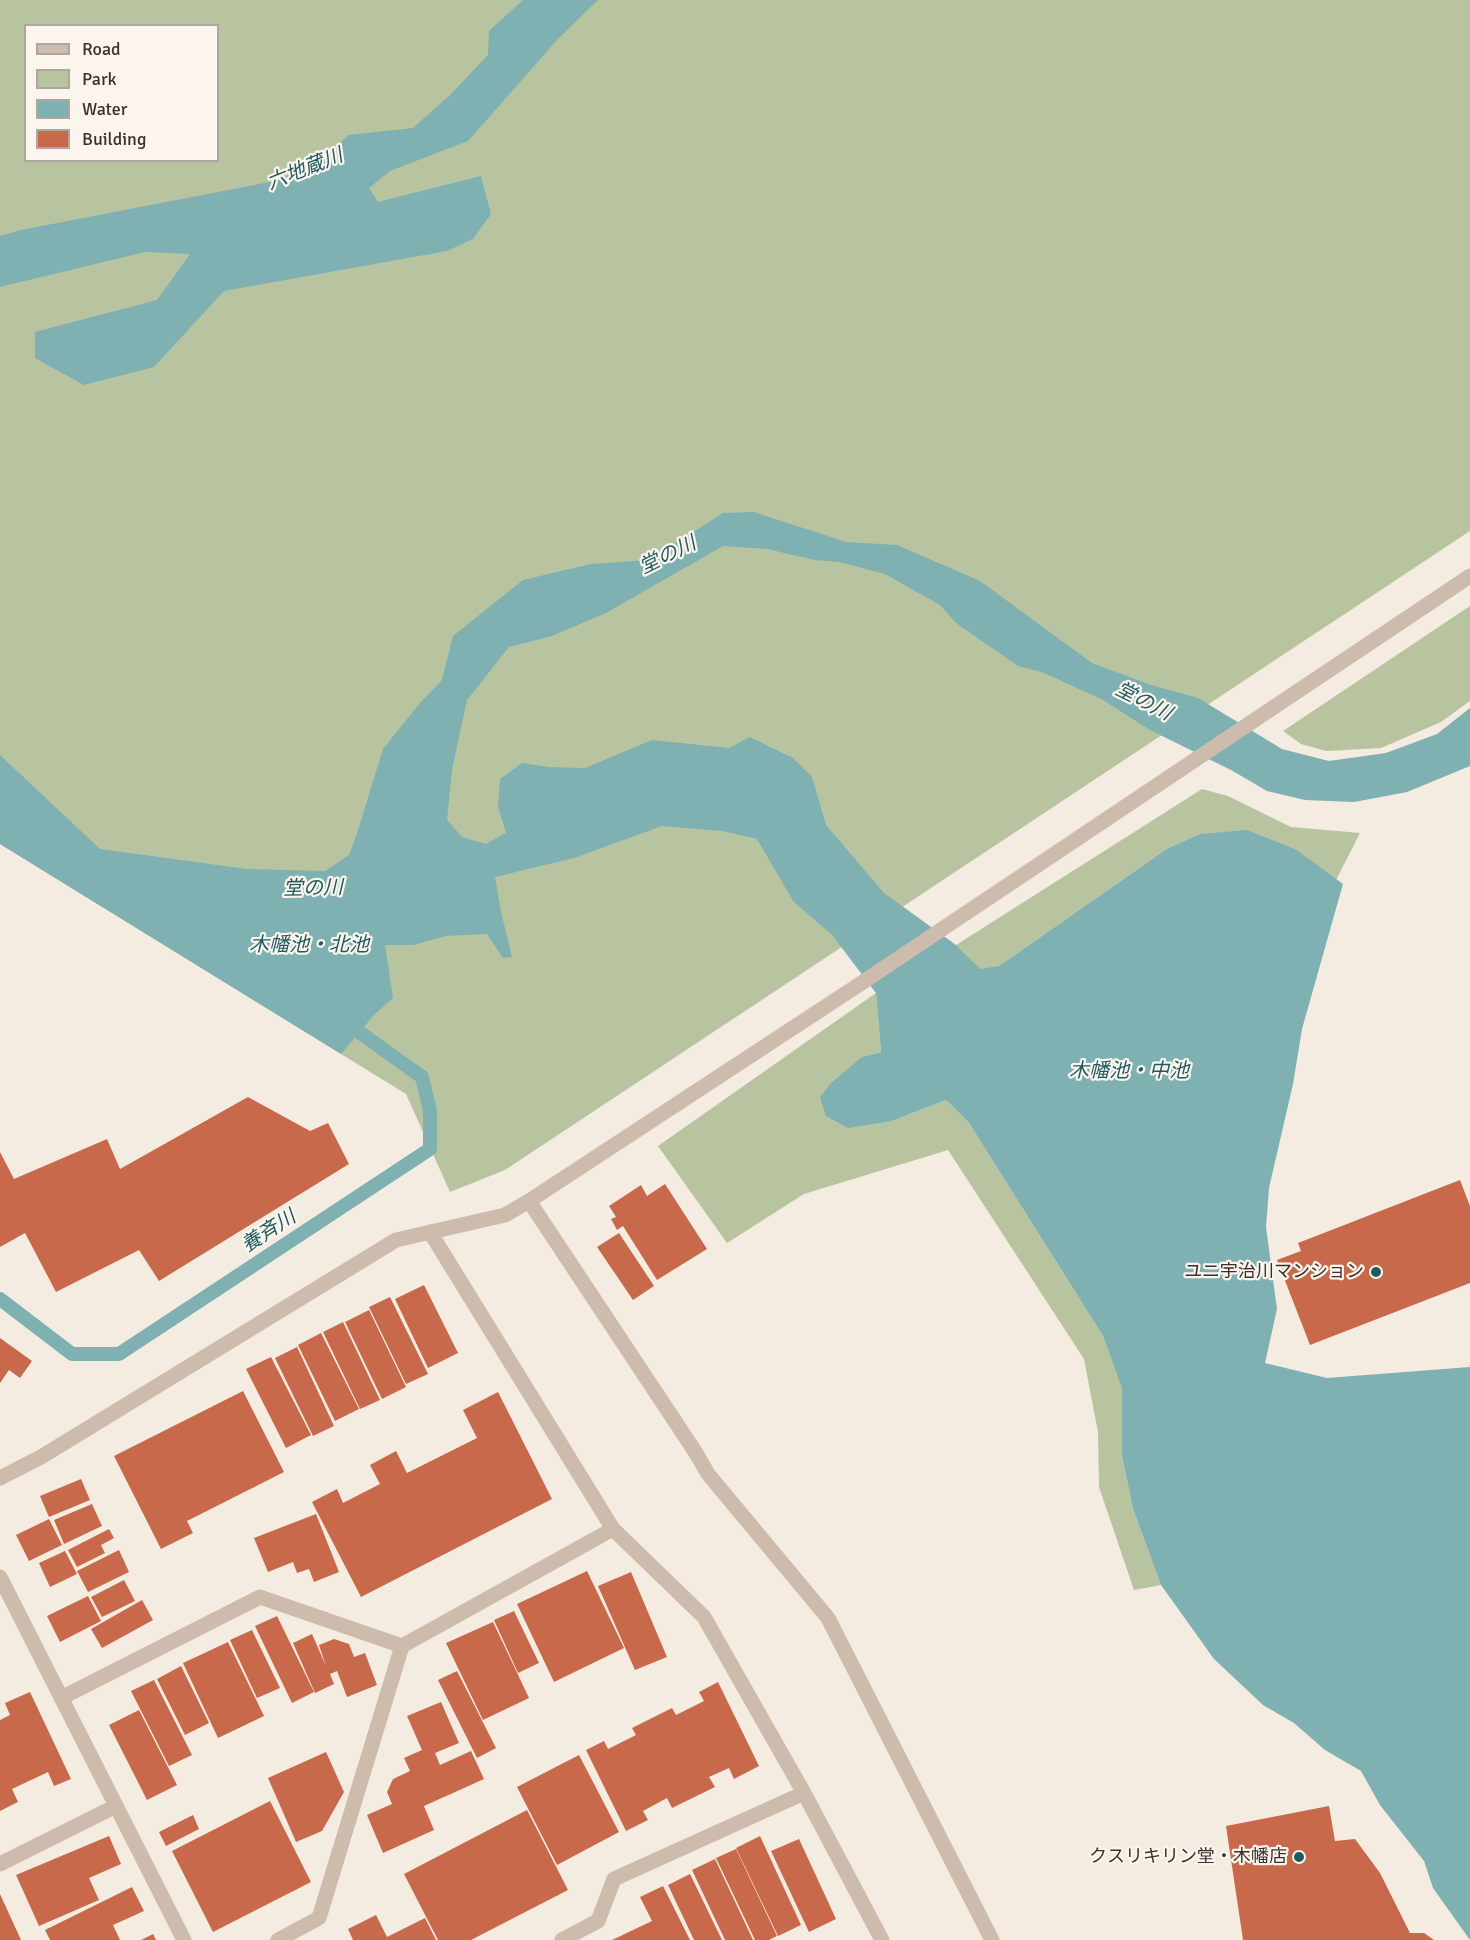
<!DOCTYPE html>
<html>
<head>
<meta charset="utf-8">
<style>
	body { margin:0 }
	#map { position:relative; width:1470px; height:1940px; overflow:hidden; background:#f4ebe1; font-family:Signika,sans-serif }
	canvas { display:block }
	.legend { position:absolute; left:24px; top:24px; width:195px; height:138px; box-sizing:border-box; background:#fbf5ee; border:2px solid #aea6a0; margin:0; padding:8px 10px; list-style:none; font-size:18px; color:#3b302b }
	.legend li { display:flex; align-items:center; gap:12px; height:30px }
	.legend b { width:30px; border:2px solid #aea6a0 }
</style>
</head>
<body>
<div id="map">
<canvas width="1470" height="1940"></canvas>
<ul class="legend">
<li><b style="height:8px;background:#cdbbac"></b>Road</li>
<li><b style="height:16px;background:#b8c4a0"></b>Park</li>
<li><b style="height:16px;background:#7fb0b2"></b>Water</li>
<li><b style="height:16px;background:#c8694b"></b>Building</li>
</ul>
</div>
<script>
const ctx = document.querySelector('canvas').getContext('2d');
ctx.lineJoin = 'round';
function fillPath(path, color) {
  ctx.fillStyle = color;
  ctx.fill(path, 'evenodd');
}
function stroke(path, color, width, dash) {
  ctx.strokeStyle = color;
  ctx.lineWidth = width;
  ctx.lineCap = dash ? 'butt' : 'round';
  ctx.setLineDash(dash || []);
  ctx.stroke(path);
}
function drawText(font, color, halo, rows, align = 'center') {
  ctx.font = font + ' Signika,"Noto Sans JP",sans-serif';
  ctx.lineWidth = 4.5;
  ctx.setLineDash([]);
  ctx.textBaseline = 'middle';
  ctx.strokeStyle = halo;
  ctx.fillStyle = color;
  for (const [text, x, y, turn = 0] of rows) {
    ctx.save();
    ctx.translate(x, y);
    ctx.rotate((+turn || 0) * Math.PI / 180);
    ctx.textAlign = isNaN(turn) ? turn : align;
    if (halo) ctx.strokeText(text, 0, 0);
    ctx.fillText(text, 0, 0);
    ctx.restore();
  }
}
fillPath(new Path2D(`
	M 0,0 L 1470,0 L 1470,531 L 505,1170 L 450,1192 L 406,1094 L 0,844 ZM 26,26 L 218,26 L 218,160 L 26,160 Z
	M 1470,606 L 1470,701 L 1441,722 L 1381,748 L 1326,751 L 1301,744 L 1283,731 Z
	M 1202,789 L 1228,796 L 1291,827 L 1360,833 L 1336,880 L 1297,850 L 1200,834 L 1168,848 L 999,966 L 980,970 L 956,945 Z
	M 876,993 L 881,1052 L 862,1057 L 892,1121 L 946,1100 L 969,1123 L 1103,1336 L 1122,1389 L 1122,1456 L 1133,1509 L 1161,1585 L 1134,1590 L 1099,1487 L 1098,1432 L 1084,1359 L 948,1150 L 804,1194 L 727,1243 L 658,1146 Z`), '#b8c4a0');
fillPath(new Path2D(`
	M 523,0 L 598,0 L 557,40 L 468,141 L 390,171 L 369,188 L 378,202 L 481,176 L 491,214 L 473,239 L 447,251 L 224,291 L 154,367 L 84,385 L 35,358 L 35,332 L 157,300 L 190,254 L 145,252 L 0,287 L 0,236 L 21,230 L 275,181 L 322,161 L 348,135 L 413,128 L 450,95 L 488,55 L 489,31 Z
	M 754,512 L 846,542 L 897,545 L 980,581 L 1092,663 L 1151,685 L 1198,698 L 1282,749 L 1329,761 L 1386,753 L 1437,734 L 1470,708 L 1470,766 L 1407,792 L 1354,802 L 1305,800 L 1267,791 L 1231,770 L 1150,730 L 1103,700 L 1042,672 L 1018,666 L 956,623 L 940,605 L 885,574 L 839,562 L 815,560 L 767,549 L 723,546 L 606,613 L 552,636 L 509,647 L 467,700 L 452,770 L 447,820 L 462,837 L 486,844 L 506,833 L 498,807 L 500,779 L 522,763 L 549,767 L 585,768 L 652,740 L 729,748 L 750,737 L 793,758 L 812,777 L 826,825 L 884,893 L 956,945 L 980,969 L 999,966 L 1168,848 L 1200,834 L 1247,830 L 1297,850 L 1343,884 L 1302,1029 L 1293,1084 L 1269,1188 L 1266,1227 L 1277,1309 L 1265,1363 L 1327,1378 L 1470,1367 L 1470,1940 L 1433,1888 L 1424,1861 L 1380,1805 L 1361,1771 L 1325,1750 L 1294,1723 L 1263,1705 L 1214,1659 L 1161,1585 L 1133,1509 L 1122,1456 L 1122,1389 L 1103,1336 L 969,1123 L 946,1100 L 892,1121 L 848,1128 L 826,1116 L 820,1098 L 830,1084 L 862,1057 L 881,1052 L 876,993 L 832,935 L 793,901 L 757,839 L 722,831 L 662,826 L 574,858 L 495,877 L 501,912 L 512,957 L 503,958 L 487,934 L 446,936 L 413,945 L 385,945 L 393,998 L 374,1015 L 341,1054 L 0,844 L 0,755 L 100,849 L 247,869 L 325,871 L 349,855 L 358,830 L 383,749 L 420,703 L 442,680 L 453,636 L 523,580 L 591,564 L 649,560 L 723,513 Z`), '#7fb0b2');
stroke(new Path2D(`
	M 0,1299 L 72,1354 L 119,1354 L 430,1149 L 430,1111 L 422,1077 L 359,1032`), '#7fb0b2', 14);
fillPath(new Path2D(`
	M 248,1097 L 310,1131 L 328,1123 L 349,1164 L 159,1281 L 139,1250 L 56,1292 L 25,1233 L 0,1247 L 0,1152 L 14,1179 L 107,1139 L 120,1169 Z
	M 1460,1180 L 1470,1206 L 1470,1283 L 1310,1345 L 1277,1260 L 1301,1251 L 1298,1243 Z
	M 665,1184 L 707,1249 L 657,1280 L 623,1226 L 617,1230 L 611,1219 L 616,1217 L 609,1206 L 641,1185 L 647,1196 Z
	M 619,1233 L 654,1286 L 633,1300 L 597,1247 Z
	M 424,1285 L 458,1353 L 428,1368 L 395,1299 Z
	M 390,1297 L 428,1374 L 406,1384 L 369,1307 Z
	M 369,1310 L 406,1387 L 382,1399 L 345,1322 Z
	M 343,1322 L 380,1400 L 360,1409 L 323,1332 Z
	M 321,1333 L 359,1409 L 335,1421 L 298,1345 Z
	M 0,1338 L 32,1361 L 20,1378 L 9,1370 L 0,1383 Z
	M 297,1347 L 334,1426 L 313,1436 L 275,1358 Z
	M 271,1357 L 311,1435 L 286,1448 L 246,1369 Z
	M 243,1391 L 284,1472 L 187,1521 L 193,1533 L 161,1549 L 114,1456 Z
	M 498,1392 L 552,1499 L 361,1597 L 312,1502 L 337,1489 L 343,1503 L 380,1484 L 370,1465 L 396,1451 L 407,1473 L 477,1438 L 463,1410 Z
	M 81,1479 L 90,1500 L 49,1517 L 40,1496 Z
	M 92,1504 L 102,1526 L 64,1544 L 54,1520 Z
	M 316,1514 L 339,1572 L 314,1582 L 309,1569 L 297,1573 L 293,1562 L 268,1572 L 254,1538 Z
	M 49,1519 L 62,1545 L 29,1561 L 16,1535 Z
	M 109,1529 L 114,1538 L 101,1545 L 105,1553 L 77,1567 L 68,1550 Z
	M 119,1550 L 129,1572 L 88,1592 L 77,1571 Z
	M 65,1551 L 77,1574 L 50,1587 L 39,1563 Z
	M 587,1571 L 624,1648 L 554,1682 L 517,1604 Z
	M 631,1572 L 667,1657 L 635,1670 L 598,1586 Z
	M 124,1580 L 135,1601 L 102,1617 L 91,1597 Z
	M 88,1596 L 101,1621 L 60,1642 L 47,1616 Z
	M 142,1600 L 153,1620 L 102,1648 L 91,1629 Z
	M 514,1611 L 539,1663 L 518,1673 L 494,1620 Z
	M 277,1616 L 314,1692 L 292,1703 L 255,1626 Z
	M 493,1622 L 529,1698 L 483,1720 L 446,1643 Z
	M 252,1630 L 280,1688 L 257,1698 L 230,1640 Z
	M 312,1634 L 326,1666 L 319,1645 L 334,1639 L 349,1644 L 354,1657 L 365,1653 L 377,1685 L 347,1697 L 337,1671 L 330,1674 L 334,1684 L 315,1693 L 293,1643 Z
	M 228,1642 L 264,1716 L 218,1738 L 183,1663 Z
	M 181,1666 L 209,1723 L 185,1735 L 157,1679 Z
	M 457,1671 L 496,1748 L 477,1758 L 438,1680 Z
	M 154,1680 L 192,1755 L 169,1766 L 131,1691 Z
	M 718,1682 L 759,1766 L 734,1779 L 729,1768 L 709,1777 L 715,1787 L 672,1808 L 667,1798 L 643,1811 L 648,1820 L 626,1831 L 586,1750 L 604,1741 L 608,1749 L 636,1735 L 632,1728 L 672,1708 L 676,1715 L 704,1701 L 699,1692 Z
	M 30,1692 L 71,1779 L 54,1786 L 48,1772 L 12,1789 L 18,1802 L 0,1811 L 0,1720 L 10,1715 L 5,1703 Z
	M 441,1702 L 459,1743 L 435,1753 L 440,1765 L 471,1751 L 484,1779 L 424,1806 L 434,1830 L 383,1853 L 367,1815 L 392,1804 L 387,1792 L 393,1779 L 410,1771 L 404,1758 L 422,1750 L 407,1716 Z
	M 139,1710 L 177,1785 L 147,1800 L 109,1725 Z
	M 326,1752 L 344,1792 L 322,1831 L 296,1842 L 268,1778 Z
	M 579,1755 L 619,1832 L 557,1865 L 517,1787 Z
	M 270,1801 L 311,1882 L 213,1932 L 172,1851 Z
	M 1329,1806 L 1335,1841 L 1355,1839 L 1380,1873 L 1410,1933 L 1424,1933 L 1434,1940 L 1243,1940 L 1226,1826 Z
	M 527,1810 L 568,1890 L 471,1940 L 438,1940 L 404,1874 Z
	M 193,1815 L 199,1829 L 166,1846 L 159,1832 Z
	M 109,1836 L 121,1864 L 89,1878 L 99,1900 L 39,1926 L 16,1875 Z
	M 760,1836 L 801,1925 L 778,1936 L 736,1848 Z
	M 799,1839 L 836,1919 L 809,1932 L 771,1851 Z
	M 736,1849 L 777,1936 L 769,1940 L 755,1940 L 716,1858 Z
	M 715,1859 L 753,1940 L 725,1940 L 692,1870 Z
	M 690,1874 L 722,1940 L 694,1940 L 668,1885 Z
	M 663,1886 L 690,1940 L 612,1940 L 652,1921 L 640,1897 Z
	M 132,1887 L 144,1911 L 113,1925 L 120,1940 L 50,1940 L 45,1930 Z
	M 0,1894 L 21,1940 L 0,1940 Z
	M 376,1915 L 387,1937 L 425,1918 L 436,1940 L 353,1940 L 348,1929 Z
	M 153,1934 L 156,1940 L 141,1940 Z`), '#c8694b');
stroke(new Path2D(`
	M 529,1201 L 696,1453 L 708,1474 L 828,1618 L 992,1940
	M 430,1232 L 613,1529 L 704,1617 L 804,1793 L 882,1940
	M 0,1478 L 41,1457 L 396,1240 L 505,1215 L 529,1201 L 860,984 L 1470,576
	M 0,1577 L 184,1940
	M 61,1698 L 260,1597 L 402,1646
	M 0,1864 L 116,1806
	M 278,1940 L 319,1918 L 402,1646 L 613,1529
	M 562,1940 L 598,1921 L 614,1879 L 804,1793`), '#cdbbac', 15);
for (const [x, y, r, color] of [
	[1376,1272,6,"#1f5a5e"],
	[1299,1857,6,"#1f5a5e"]
]) {
  const dot = new Path2D();
  dot.arc(x, y, r, 0, 2 * Math.PI);
  ctx.fillStyle = color;
  ctx.fill(dot);
  stroke(dot, '#fbf5ee', 2);
}
drawText('18px', '#3b302b', '#fbf5ee', [
	["ユニ宇治川マンション",1364,1272],
	["クスリキリン堂・木幡店",1287,1857]
], 'right');
drawText('italic 20px', '#1f5a5e', '#fbf5ee', [
	["六地蔵川",305,170,-22],
	["堂の川",668,556,-26],
	["堂の川",1143,702,27],
	["堂の川",313,889,-1],
	["木幡池・北池",309,946],
	["木幡池・中池",1129,1072],
	["養斉川",269,1232,-33]
]);
</script>
</body>
</html>
